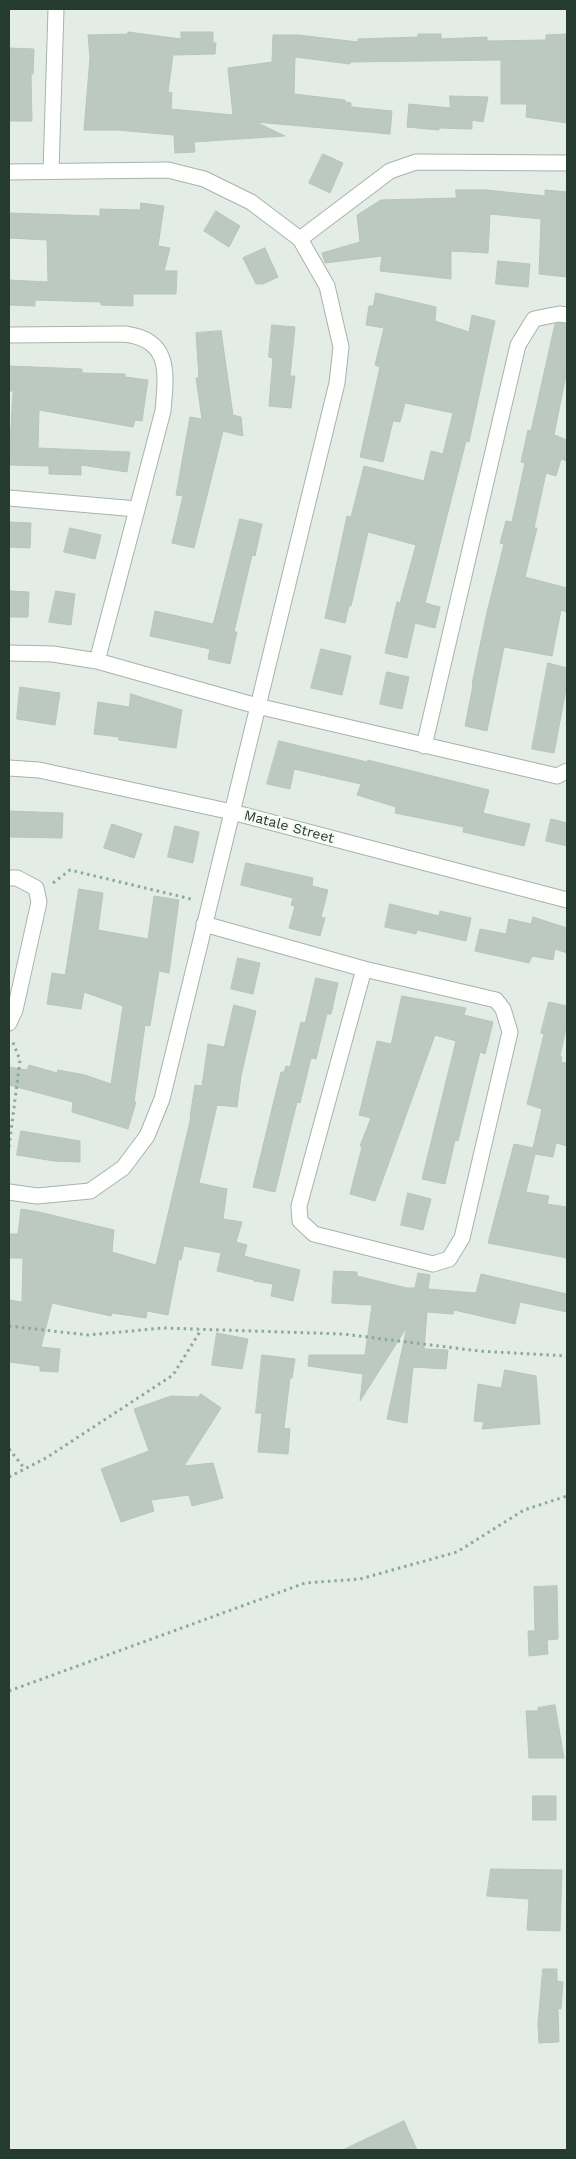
<!DOCTYPE html>
<html>
<head>
<meta charset="utf-8">
<style>
	body { margin:0 }
	#map { position:relative; width:576px; height:2159px; overflow:hidden; background:#e4ece6; font-family:"Work Sans",sans-serif }
	canvas { display:block }
	.frame { position:absolute; inset:0; border:10px solid #253b30; pointer-events:none }
</style>
</head>
<body>
<div id="map">
<canvas width="576" height="2159"></canvas>
<div class="frame"></div>
</div>
<script>
const ctx = document.querySelector('canvas').getContext('2d');
ctx.lineJoin = 'round';
function fillPath(path, color) {
  ctx.fillStyle = color;
  ctx.fill(path, 'evenodd');
}
function stroke(path, color, width, dash) {
  ctx.strokeStyle = color;
  ctx.lineWidth = width;
  ctx.lineCap = dash ? 'butt' : 'round';
  ctx.setLineDash(dash || []);
  ctx.stroke(path);
}
function drawText(font, color, halo, rows, align = 'center') {
  ctx.font = font + ' "Work Sans",sans-serif';
  ctx.lineWidth = 5;
  ctx.setLineDash([]);
  ctx.textBaseline = 'middle';
  ctx.strokeStyle = halo;
  ctx.fillStyle = color;
  for (const [text, x, y, turn = 0] of rows) {
    ctx.save();
    ctx.translate(x, y);
    ctx.rotate((+turn || 0) * Math.PI / 180);
    ctx.textAlign = isNaN(turn) ? turn : align;
    if (halo) ctx.strokeText(text, 0, 0);
    ctx.fillText(text, 0, 0);
    ctx.restore();
  }
}
const building = new Path2D(`
	M 128,32 L 181,39 L 181,32 L 213,32 L 213,43 L 216,43 L 215,54 L 173,55 L 168,92 L 172,93 L 171,109 L 233,115 L 228,68 L 272,62 L 273,35 L 298,35 L 358,42 L 358,39 L 418,37 L 418,34 L 441,34 L 441,39 L 487,37 L 487,41 L 546,40 L 546,35 L 567,34 L 567,123 L 526,117 L 527,104 L 501,104 L 501,60 L 350,62 L 350,64 L 295,57 L 294,94 L 345,100 L 345,102 L 351,103 L 351,107 L 392,111 L 390,134 L 256,122 L 285,136 L 194,142 L 195,152 L 175,153 L 174,135 L 117,130 L 84,130 L 90,58 L 88,35 L 128,34 Z
	M 9,48 L 34,49 L 33,74 L 31,74 L 32,121 L 9,121 Z
	M 450,96 L 488,97 L 483,122 L 472,120 L 472,129 L 439,128 L 439,130 L 407,127 L 409,104 L 450,108 Z
	M 323,154 L 343,163 L 330,193 L 309,183 Z
	M 456,190 L 486,190 L 545,196 L 545,190 L 567,192 L 567,277 L 539,274 L 541,219 L 490,214 L 488,253 L 451,251 L 451,279 L 380,271 L 382,256 L 325,263 L 322,253 L 360,242 L 357,215 L 381,200 L 456,198 Z
	M 141,203 L 164,206 L 158,246 L 170,248 L 164,271 L 177,271 L 176,294 L 133,294 L 133,306 L 101,305 L 101,302 L 35,300 L 35,306 L 9,305 L 9,280 L 48,282 L 47,240 L 9,238 L 9,213 L 100,216 L 100,209 L 140,210 Z
	M 216,211 L 240,226 L 229,247 L 204,231 Z
	M 265,248 L 278,277 L 263,284 L 256,284 L 243,258 Z
	M 498,261 L 530,264 L 528,287 L 496,284 Z
	M 376,293 L 436,307 L 435,321 L 469,332 L 472,315 L 495,321 L 469,442 L 466,441 L 425,603 L 440,607 L 435,628 L 415,623 L 407,658 L 385,653 L 397,602 L 400,603 L 416,545 L 368,532 L 351,606 L 349,606 L 345,623 L 325,618 L 347,516 L 351,517 L 364,466 L 424,481 L 431,451 L 443,454 L 453,413 L 405,403 L 400,422 L 393,421 L 383,462 L 360,457 L 380,367 L 375,365 L 384,328 L 366,325 L 369,306 L 373,306 Z
	M 559,323 L 567,324 L 567,370 L 554,435 L 567,440 L 567,461 L 561,459 L 556,476 L 546,473 L 534,528 L 537,528 L 525,577 L 567,588 L 567,612 L 561,610 L 552,656 L 504,647 L 487,731 L 465,726 L 473,685 L 472,684 L 487,612 L 504,544 L 500,543 L 506,521 L 512,522 L 525,463 L 521,462 L 528,430 L 531,431 L 555,324 Z
	M 272,325 L 295,327 L 290,376 L 295,376 L 291,408 L 269,406 L 273,358 L 269,357 Z
	M 221,331 L 233,415 L 241,417 L 243,436 L 223,431 L 194,548 L 172,543 L 183,496 L 176,495 L 190,417 L 202,419 L 196,378 L 199,378 L 196,333 Z
	M 9,366 L 82,369 L 82,373 L 125,374 L 125,377 L 148,380 L 142,421 L 135,420 L 133,427 L 39,410 L 38,448 L 130,452 L 127,472 L 81,465 L 81,475 L 49,474 L 49,466 L 9,465 L 13,391 L 9,391 Z
	M 240,519 L 262,524 L 255,556 L 252,555 L 234,632 L 237,632 L 230,664 L 208,659 L 210,649 L 150,636 L 155,611 L 213,624 Z
	M 9,522 L 31,523 L 30,548 L 9,547 Z
	M 70,528 L 101,535 L 95,559 L 64,552 Z
	M 9,591 L 29,592 L 28,617 L 9,617 Z
	M 56,591 L 75,594 L 71,625 L 49,622 Z
	M 321,649 L 351,656 L 342,695 L 311,688 Z
	M 548,663 L 567,668 L 567,684 L 554,753 L 532,749 Z
	M 387,672 L 409,677 L 402,709 L 380,704 Z
	M 20,687 L 60,693 L 55,725 L 17,719 Z
	M 131,694 L 182,710 L 176,748 L 119,740 L 119,737 L 94,734 L 98,702 L 129,707 Z
	M 279,741 L 367,762 L 368,760 L 489,790 L 483,813 L 530,824 L 524,846 L 463,832 L 464,827 L 395,813 L 396,807 L 357,795 L 361,784 L 294,769 L 290,789 L 267,784 Z
	M 9,811 L 63,813 L 62,838 L 9,837 Z
	M 551,819 L 567,823 L 567,846 L 546,841 Z
	M 112,824 L 142,834 L 134,858 L 104,848 Z
	M 175,826 L 199,832 L 193,863 L 168,857 Z
	M 246,863 L 313,878 L 312,886 L 328,890 L 321,917 L 325,918 L 320,936 L 289,928 L 295,906 L 291,905 L 293,898 L 241,885 Z
	M 79,889 L 103,893 L 98,930 L 148,939 L 154,896 L 179,900 L 169,973 L 159,971 L 150,1026 L 145,1025 L 134,1102 L 136,1102 L 128,1129 L 72,1112 L 73,1102 L 9,1085 L 9,1067 L 27,1070 L 29,1065 L 57,1073 L 58,1070 L 85,1075 L 111,1084 L 123,1006 L 84,992 L 81,1009 L 47,1004 L 52,973 L 65,975 Z
	M 390,904 L 439,916 L 440,911 L 471,918 L 466,941 L 417,930 L 416,934 L 385,927 Z
	M 533,917 L 567,928 L 567,953 L 555,949 L 553,960 L 532,956 L 529,963 L 475,951 L 480,929 L 506,934 L 509,919 L 531,924 Z
	M 238,958 L 260,963 L 253,994 L 231,989 Z
	M 316,978 L 338,983 L 331,1014 L 327,1014 L 316,1059 L 311,1058 L 300,1103 L 297,1102 L 275,1192 L 253,1187 L 281,1072 L 284,1072 L 286,1066 L 290,1067 L 301,1022 L 305,1023 Z
	M 402,996 L 466,1008 L 464,1015 L 493,1022 L 485,1054 L 480,1052 L 458,1141 L 455,1140 L 445,1184 L 422,1179 L 456,1041 L 435,1035 L 375,1201 L 350,1194 L 362,1147 L 360,1146 L 371,1118 L 359,1115 L 377,1041 L 391,1044 Z
	M 549,1002 L 567,1006 L 567,1024 L 560,1056 L 562,1057 L 561,1062 L 567,1063 L 567,1146 L 556,1143 L 553,1157 L 535,1154 L 526,1192 L 549,1196 L 547,1204 L 567,1207 L 567,1258 L 488,1243 L 514,1144 L 533,1148 L 542,1109 L 527,1104 L 544,1034 L 541,1033 Z
	M 234,1005 L 256,1011 L 241,1076 L 237,1107 L 217,1105 L 199,1183 L 227,1189 L 223,1219 L 242,1222 L 236,1242 L 247,1245 L 244,1256 L 300,1270 L 293,1301 L 271,1296 L 273,1284 L 254,1281 L 254,1280 L 217,1271 L 221,1253 L 184,1246 L 181,1260 L 179,1259 L 168,1315 L 147,1311 L 146,1318 L 112,1313 L 111,1316 L 52,1303 L 41,1347 L 60,1349 L 58,1372 L 40,1371 L 40,1366 L 9,1362 L 9,1300 L 22,1302 L 23,1258 L 9,1258 L 9,1234 L 18,1234 L 21,1209 L 39,1212 L 114,1230 L 112,1252 L 156,1265 L 191,1117 L 190,1117 L 195,1085 L 202,1086 L 208,1044 L 224,1047 Z
	M 21,1131 L 80,1141 L 80,1162 L 54,1161 L 17,1155 Z
	M 408,1193 L 431,1199 L 423,1230 L 401,1225 Z
	M 334,1271 L 357,1272 L 357,1276 L 407,1288 L 415,1288 L 418,1273 L 430,1275 L 428,1289 L 476,1293 L 481,1274 L 567,1294 L 567,1312 L 520,1302 L 515,1324 L 454,1310 L 453,1314 L 427,1312 L 424,1349 L 448,1350 L 446,1369 L 413,1367 L 407,1423 L 387,1419 L 407,1327 L 360,1401 L 363,1374 L 308,1366 L 309,1355 L 365,1355 L 372,1305 L 332,1303 Z
	M 217,1333 L 248,1339 L 242,1369 L 212,1365 Z
	M 262,1355 L 295,1359 L 292,1378 L 290,1378 L 284,1428 L 290,1429 L 288,1454 L 258,1452 L 262,1413 L 256,1413 Z
	M 505,1370 L 536,1376 L 540,1424 L 482,1429 L 484,1422 L 474,1421 L 478,1384 L 501,1388 Z
	M 201,1394 L 221,1408 L 184,1466 L 213,1463 L 223,1498 L 192,1506 L 189,1495 L 151,1500 L 154,1511 L 121,1522 L 101,1469 L 149,1451 L 134,1409 L 171,1396 L 198,1397 Z
	M 557,1586 L 558,1639 L 547,1640 L 548,1654 L 529,1656 L 528,1631 L 535,1631 L 534,1587 Z
	M 555,1705 L 564,1758 L 529,1758 L 526,1711 L 538,1711 L 538,1708 Z
	M 533,1796 L 556,1796 L 556,1820 L 533,1820 Z
	M 491,1869 L 562,1870 L 560,1931 L 527,1930 L 529,1899 L 487,1896 Z
	M 543,1969 L 557,1969 L 557,1981 L 563,1982 L 561,2009 L 558,2008 L 559,2042 L 539,2043 L 538,2024 Z
	M 404,2121 L 417,2150 L 343,2150 Z`);
fillPath(building, '#bcc9c2');
stroke(building, '#b7c5bc', 1);
const minor = new Path2D(`
	M 51,171 L 56,9
	M 9,172 L 168,170 L 204,179 L 251,202 L 300,239 L 327,286 L 341,347 L 337,383 L 162,1099 L 147,1136 L 123,1168 L 90,1191 L 37,1196 L 9,1192
	M 300,239 L 390,171 L 416,162 L 567,163
	M 9,335 L 125,334 C 172,340 166,374 163,411 L 97,661
	M 9,498 L 137,509
	M 9,653 L 53,654 L 97,661 L 257,706 L 557,776 L 567,771
	M 424,746 L 518,345 L 534,319 L 559,314 L 567,315
	M 9,768 L 39,770 L 232,812 L 567,900
	M 9,878 L 17,878 L 36,888 L 39,902 L 15,1010 L 9,1023
	M 204,924 L 364,969 L 496,1000 L 503,1009 L 510,1032 L 462,1238 L 449,1259 L 433,1264 L 314,1234 L 300,1221 L 299,1206 L 364,969`);
stroke(minor, '#a7b3ac', 17);
stroke(new Path2D(`
	M 53,883 L 70,870 L 191,899
	M 9,1147 L 20,1060 L 12,1040
	M 9,1326 L 88,1335 L 163,1328 L 343,1334 L 479,1351 L 567,1356
	M 9,1449 L 25,1469
	M 9,1477 L 46,1458 L 173,1375 L 201,1330
	M 9,1691 L 305,1583 L 360,1579 L 457,1552 L 524,1510 L 567,1496`), '#88ac98', 3, [2.5, 4]);
stroke(minor, '#fff', 15);
drawText('14px', '#253b30', '#f4f9f5', [
	["Matale Street",289,827,15]
]);
</script>
</body>
</html>
